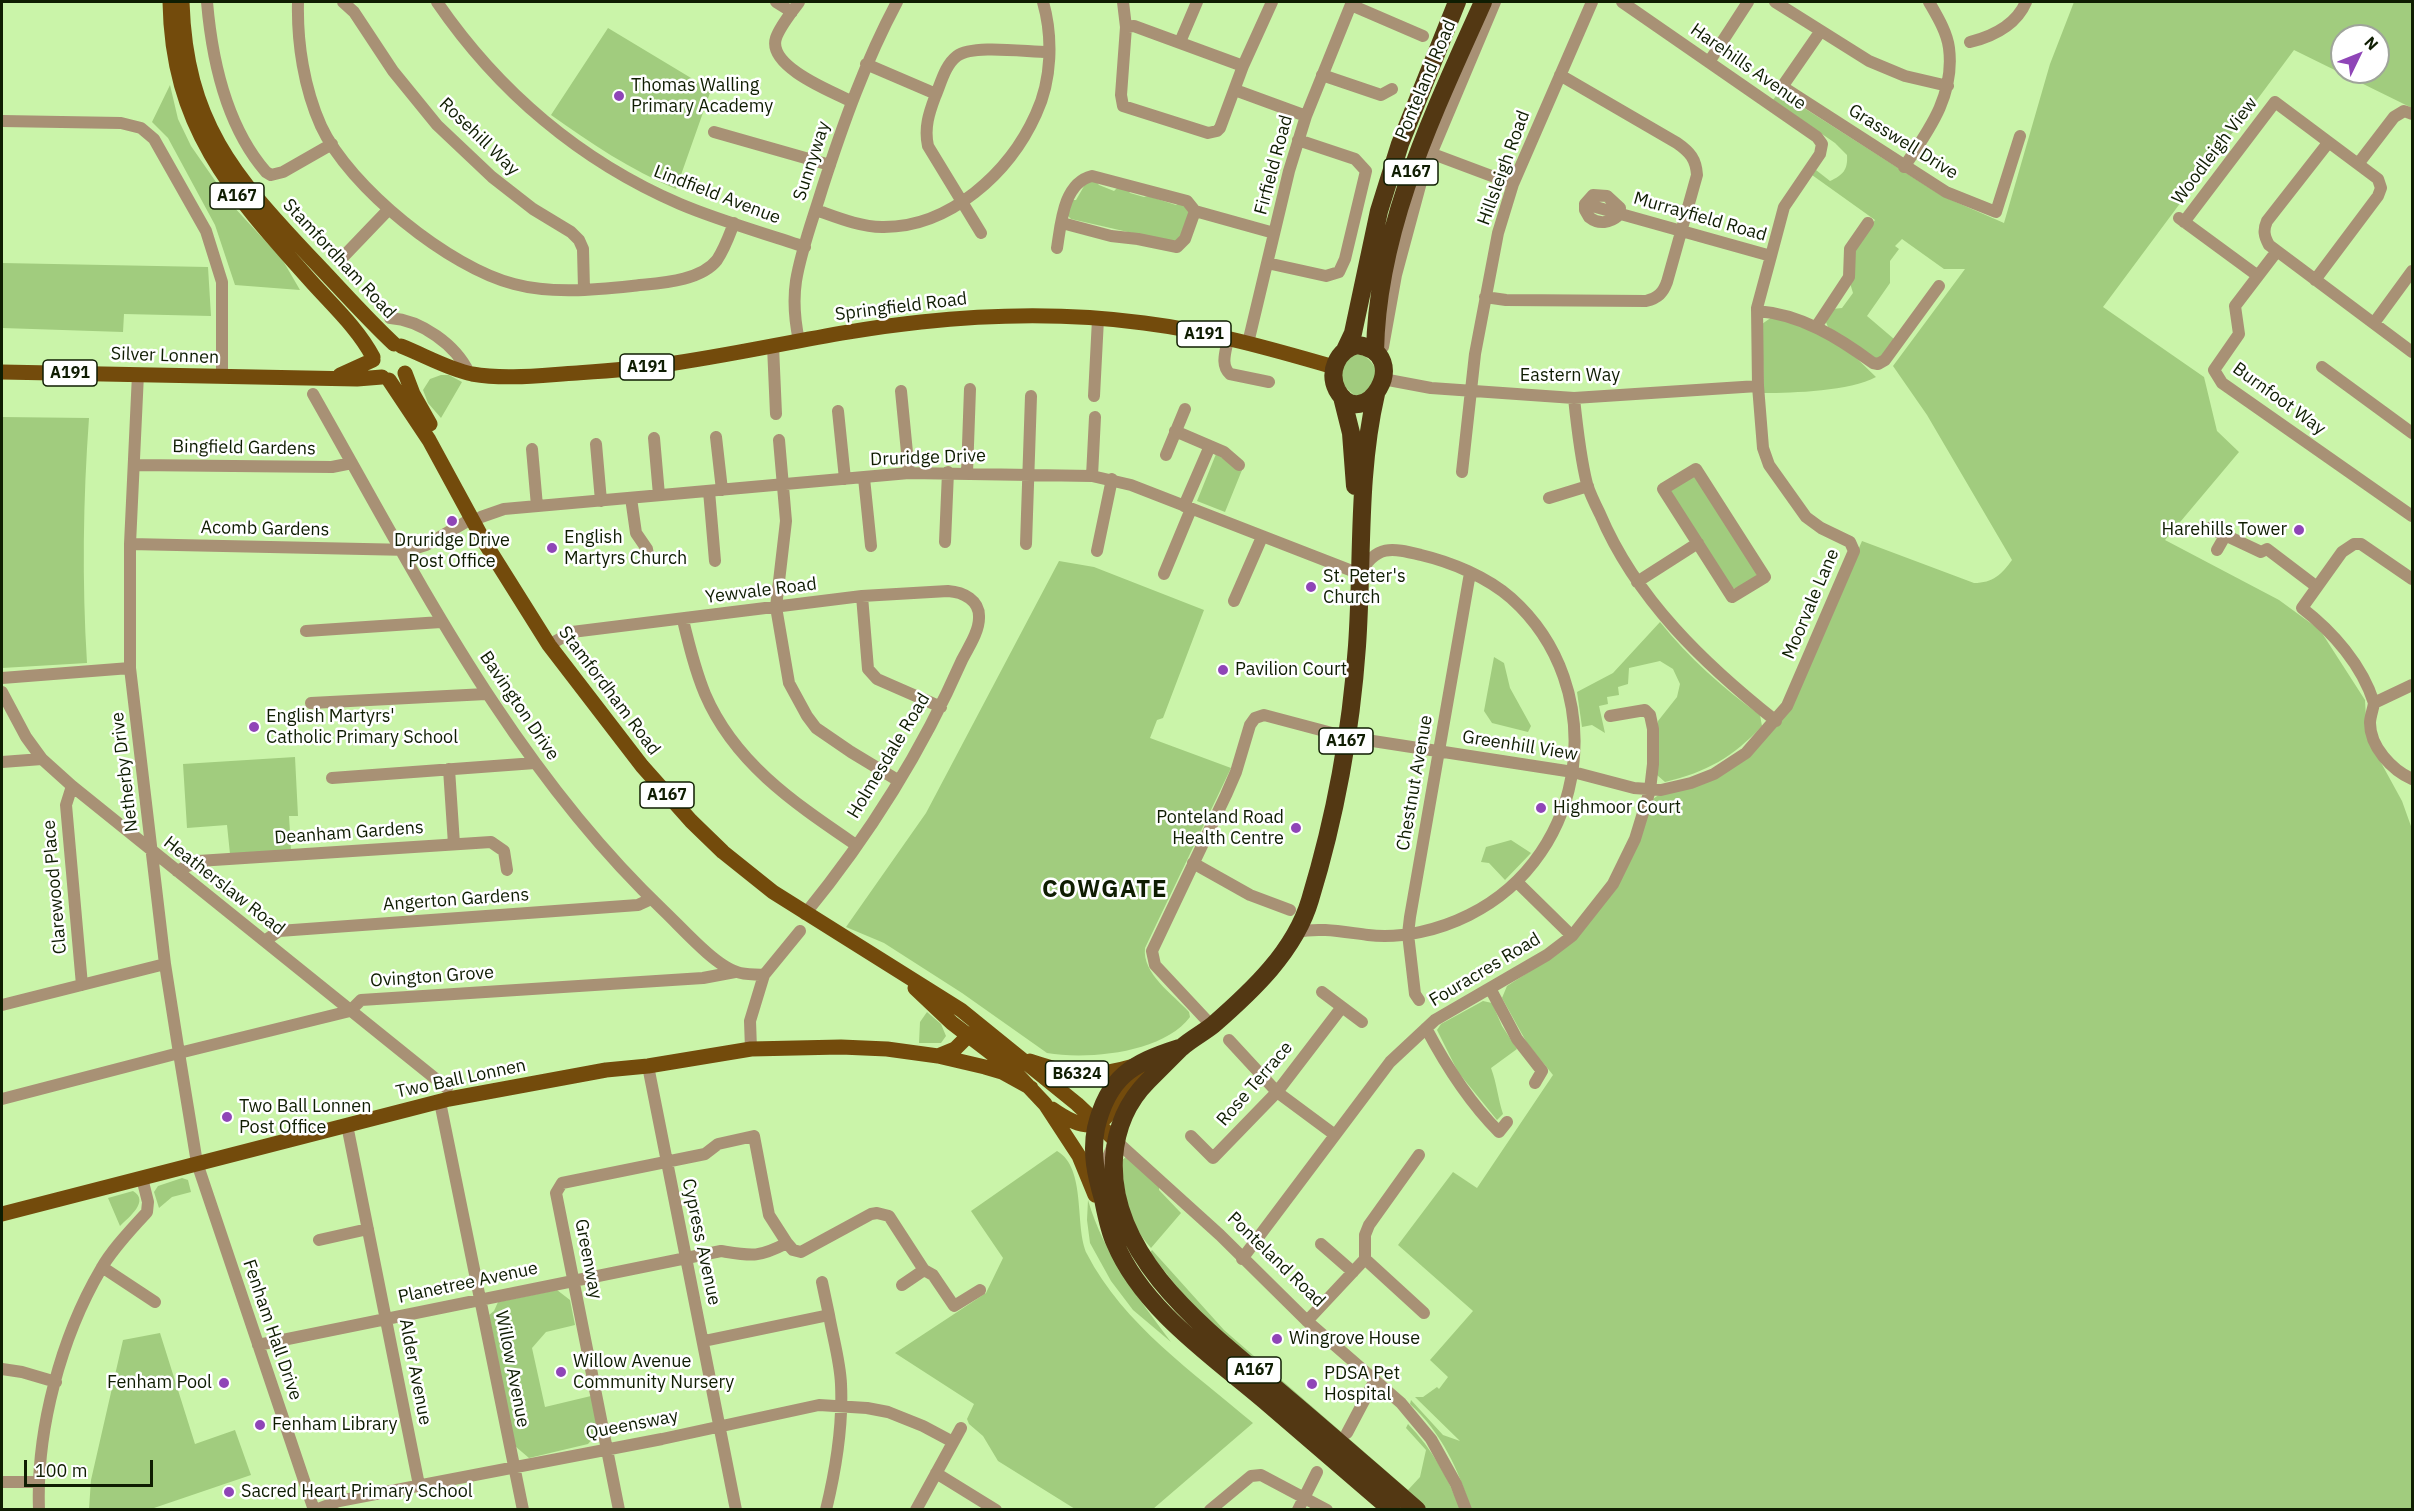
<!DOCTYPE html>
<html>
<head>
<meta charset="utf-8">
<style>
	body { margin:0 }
	#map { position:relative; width:2414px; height:1511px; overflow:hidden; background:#caf4a9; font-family:"IBM Plex Sans",sans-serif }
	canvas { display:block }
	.frame { position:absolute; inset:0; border:3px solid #0f1d02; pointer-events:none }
	.north { position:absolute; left:2330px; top:24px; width:60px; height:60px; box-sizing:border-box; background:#fff; border:2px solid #9fa59a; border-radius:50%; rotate:47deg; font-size:16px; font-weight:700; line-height:24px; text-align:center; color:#0f1d02 }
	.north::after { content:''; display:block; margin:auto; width:21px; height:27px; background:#8f45b7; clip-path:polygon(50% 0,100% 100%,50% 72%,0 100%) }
	.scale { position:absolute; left:24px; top:1460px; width:129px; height:27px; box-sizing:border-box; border:3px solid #0f1d02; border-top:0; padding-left:8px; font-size:18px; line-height:21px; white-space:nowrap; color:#0f1d02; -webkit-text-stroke:4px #fff; paint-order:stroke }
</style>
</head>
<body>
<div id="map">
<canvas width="2414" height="1511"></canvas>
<div class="frame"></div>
<div class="north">N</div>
<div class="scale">100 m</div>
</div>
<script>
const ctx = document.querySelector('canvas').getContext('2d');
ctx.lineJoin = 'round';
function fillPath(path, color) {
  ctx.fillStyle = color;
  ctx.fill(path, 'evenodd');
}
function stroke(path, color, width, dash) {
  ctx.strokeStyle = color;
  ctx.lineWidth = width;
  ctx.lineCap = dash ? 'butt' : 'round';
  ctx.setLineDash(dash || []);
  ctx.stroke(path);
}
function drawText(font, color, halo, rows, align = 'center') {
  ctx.font = font + ' "IBM Plex Sans",sans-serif';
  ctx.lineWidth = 5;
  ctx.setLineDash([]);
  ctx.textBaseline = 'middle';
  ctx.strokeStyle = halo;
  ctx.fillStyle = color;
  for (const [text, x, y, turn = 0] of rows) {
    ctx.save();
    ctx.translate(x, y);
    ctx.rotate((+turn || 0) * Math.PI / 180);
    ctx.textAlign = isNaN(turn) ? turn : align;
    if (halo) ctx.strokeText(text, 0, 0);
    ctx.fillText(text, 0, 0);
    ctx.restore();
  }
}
fillPath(new Path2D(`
	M 2074,2 L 2412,2 L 2412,108 L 2294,50 L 2103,307 L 2204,377 L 2217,431 L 2239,452 L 2165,540 L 2279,600 L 2320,630 L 2365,700 L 2367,737 L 2402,801 L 2412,829 L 2412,1509 L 1471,1509 C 1458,1469 1442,1433 1410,1404 L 1411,1400 L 1443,1435 L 1460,1441 L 1415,1397 L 1423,1397 L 1437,1387 L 1439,1389 L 1448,1377 L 1430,1360 L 1473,1311 L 1398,1245 L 1453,1172 L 1477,1188 L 1553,1075 L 1527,1043 L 1502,998 L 1507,986 L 1549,959 L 1588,924 L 1650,801 L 1660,794 L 1715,778 L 1795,698 L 1862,541 L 1974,583 C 1993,583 2002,574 2012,560 L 1927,415 L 1893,366 L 1965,269 L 1944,269 L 1902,239 L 1895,246 L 1899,249 L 1890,261 L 1890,283 L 1867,316 L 1894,339 L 1882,357 L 1877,359 L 1828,327 L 1825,320 L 1832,309 L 1842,308 L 1853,293 L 1850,283 L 1856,243 L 1875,220 L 1812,175 L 1816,170 L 1830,181 C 1843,175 1848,170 1847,155 L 1835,143 L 1773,100 L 1779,92 L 1942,196 L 2004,223 L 2050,64 ZM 2342,36 L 2378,36 L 2378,72 L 2342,72 Z
	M 608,28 L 711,90 L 676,189 C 630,170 591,143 551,115 Z
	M 170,85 L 178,119 L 191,146 L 232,205 L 282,259 L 300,290 L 235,285 L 215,225 L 168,138 L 152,122 Z
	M 1087,181 L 1096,181 L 1099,185 L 1114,191 L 1117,188 L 1128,190 L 1130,193 L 1144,197 L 1148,196 L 1176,205 L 1180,203 L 1190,210 L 1181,239 L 1176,243 L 1071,219 L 1067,215 L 1071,200 L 1076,200 Z
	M 2,263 L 208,267 L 211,316 L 124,314 L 123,332 L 2,328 Z
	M 1772,317 L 1796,323 L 1847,349 L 1876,377 C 1850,391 1794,393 1764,393 L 1762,324 Z
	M 1355,354 C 1367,355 1370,360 1377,370 L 1372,390 L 1356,397 L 1340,382 L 1342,363 Z
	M 441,375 L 449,375 L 462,382 L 441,418 L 428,403 L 423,390 L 430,379 Z
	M 2,417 L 89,418 C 83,500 82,581 87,663 L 2,668 Z
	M 1216,454 L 1242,470 L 1225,512 L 1197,501 Z
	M 1697,475 L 1759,572 L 1749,584 L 1732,589 L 1670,492 L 1680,479 Z
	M 1059,561 L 1094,567 L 1204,610 L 1163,718 L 1157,720 L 1150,738 L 1231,768 L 1145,948 C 1142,974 1173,994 1189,1012 L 1190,1017 C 1163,1053 1088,1060 1047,1053 L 962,993 L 884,943 L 846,927 L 926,813 Z
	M 1660,622 C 1689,658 1723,688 1760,715 L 1762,726 C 1733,757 1707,772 1665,782 L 1657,775 L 1658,721 L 1677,697 L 1680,684 L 1673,669 L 1660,661 L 1629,668 L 1628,684 L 1618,687 L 1619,695 L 1607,697 L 1608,704 L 1599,706 L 1605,733 L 1592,725 L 1582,727 L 1577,692 L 1613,673 Z
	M 1494,657 L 1504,663 L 1510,688 L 1531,726 L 1528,732 L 1492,723 L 1484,711 Z
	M 295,757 L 298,816 L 289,816 L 291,850 L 230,854 L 227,825 L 187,828 L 183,764 Z
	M 1511,840 L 1531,853 L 1505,880 L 1489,863 L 1481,862 L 1486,847 Z
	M 1483,1001 L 1492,1003 L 1502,1026 L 1517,1049 L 1491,1068 C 1497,1084 1498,1099 1503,1114 L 1497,1120 L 1458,1072 L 1437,1030 L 1441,1024 Z
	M 927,1012 L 941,1024 L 946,1036 L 941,1043 L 919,1043 L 920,1022 Z
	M 1057,1151 C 1087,1168 1074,1227 1087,1254 C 1123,1324 1194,1373 1253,1423 L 1153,1509 L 1075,1509 L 998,1461 L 983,1436 L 969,1424 L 967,1419 L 974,1404 L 895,1353 L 986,1293 L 1003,1258 L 971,1211 Z
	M 1126,1157 L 1159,1183 L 1159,1190 L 1181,1213 L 1151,1248 C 1125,1218 1126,1198 1121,1161 Z
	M 182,1178 L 188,1180 L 191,1192 L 172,1197 L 159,1208 L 154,1192 L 158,1186 Z
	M 133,1191 C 150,1201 129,1217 120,1226 L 108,1198 Z
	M 1088,1200 C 1104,1255 1137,1296 1171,1342 L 1133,1310 L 1111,1281 L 1090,1243 L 1087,1220 Z
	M 1152,1250 L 1224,1330 L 1408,1490 L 1420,1477 L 1426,1450 L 1406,1428 L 1408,1424 C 1432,1449 1448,1477 1460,1509 L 1424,1509 L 1199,1314 L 1150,1253 Z
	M 557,1290 L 570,1300 L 575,1325 L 546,1332 L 532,1348 L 545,1407 L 591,1396 L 599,1431 L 588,1444 L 529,1458 L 515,1446 L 489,1315 L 494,1311 L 498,1302 Z
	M 160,1333 L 195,1444 L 235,1430 L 251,1475 L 151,1509 L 89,1509 L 91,1480 L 123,1340 Z`), '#a1cc7e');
stroke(new Path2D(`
	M 207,2 C 212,60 226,126 266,172 L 271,175 L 283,172 L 332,144
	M 298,2 C 297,43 304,88 321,126 C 349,187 450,268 514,284 C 551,294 594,290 632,286 C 657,283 700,282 717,260 C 725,248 729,236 734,223
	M 343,2 L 354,12 L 393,71 L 437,125 L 492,177 L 533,209 L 571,232 L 579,240 L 583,249 L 584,289
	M 437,2 C 498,91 580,161 680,204 C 720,221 764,233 805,247
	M 776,2 L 792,12
	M 799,2 C 792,12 780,26 776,38 C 767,66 830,91 851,101
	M 1123,2 L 1126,27 L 1121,95 L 1123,106 L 1208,133 L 1217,131 L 1220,128 L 1243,66 L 1272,2
	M 1775,2 L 1869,61 L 1905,76 L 1948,86
	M 1351,5 L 1423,36
	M 1126,27 L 1134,26 L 1243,66
	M 1820,32 L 1784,84 L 1786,89 L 1946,192 L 1996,212 L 2020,136
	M 1180,42 L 1197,2
	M 1970,42 C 1994,36 2016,25 2026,2
	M 1709,62 L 1748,2
	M 866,64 L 936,94
	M 1322,75 L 1381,95 L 1392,89
	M 1235,90 L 1306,116
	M 2,121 L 121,123 L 141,128 L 154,139 L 206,231 L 222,282 L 222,377
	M 714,132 L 830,165
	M 2328,143 L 2267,221 C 2263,230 2264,236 2269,245 L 2412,352
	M 1433,154 L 1513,184
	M 2358,164 L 2394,117 L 2404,111 L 2412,114
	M 1904,167 C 1929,130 1955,95 1949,48 C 1947,32 1937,16 1929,2
	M 1593,195 L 1607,196 L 1620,208 L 1619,215 C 1610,223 1599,225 1589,217 L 1585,210 L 1585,204 Z
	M 1585,204 L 1771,256
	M 816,210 C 836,217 860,227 882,227 C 950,228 1010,172 1036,114 C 1052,80 1053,37 1043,2
	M 1195,211 L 1274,233
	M 2179,218 L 2258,276
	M 2184,222 L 2275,102 L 2378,179 L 2381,188 L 2378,196 L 2315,280
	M 981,233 L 928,146 C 924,128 929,113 935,97 C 941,83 945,65 957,56 C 973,44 1027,52 1048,52
	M 1057,248 C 1061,224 1063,183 1092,176 L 1187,201 L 1195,211 L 1185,239 L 1177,247 L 1138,239 L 1111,236 L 1062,223
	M 2277,251 L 2235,306 L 2239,334 L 2214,370 L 2222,383 L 2412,516
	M 343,257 L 389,209
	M 1267,263 L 1326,276 L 1339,272 L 1345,259 L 1366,171 L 1355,159 L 1298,140
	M 1485,297 L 1506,300 L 1646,301 C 1658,298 1663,293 1667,282 L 1697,175 C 1696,159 1690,152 1677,143 L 1560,75
	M 1757,311 C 1801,314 1839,338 1873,363 L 1878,364 L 1885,360 L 1939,286
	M 390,318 C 421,320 456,345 469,373
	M 2374,323 L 2412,271
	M 1816,327 L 1849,277 L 1850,249 L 1868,223
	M 1228,339 C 1226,351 1220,365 1230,374 L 1269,382
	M 799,341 C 795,322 793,301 796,281 C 801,250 813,219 822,189 C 843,124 865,62 897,2
	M 1248,343 L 1289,171 L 1306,116 L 1352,2
	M 773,346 L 776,414
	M 1383,347 L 1396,275 L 1424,171 L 1495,2
	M 2322,367 L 2412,433
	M 138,374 L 130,544 L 130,668 L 165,964 L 179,1053 L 197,1163 L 314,1510
	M 1383,379 L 1431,388 L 1574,398 L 1758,386
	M 901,391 L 909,473
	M 313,394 C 416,575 511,766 664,911 C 681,927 715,966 737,972 C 745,975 755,974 764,975
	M 1094,396 L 1098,319
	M 1574,398 C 1577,427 1580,456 1587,484 C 1590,494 1595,504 1600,514 C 1636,599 1704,664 1776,721
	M 838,411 L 845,479
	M 1175,431 L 1224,452 L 1239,465
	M 716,437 L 722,490
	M 654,438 L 659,495
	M 779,440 L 786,521 L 776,607 L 789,683 L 807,716 L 816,728 L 851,752 L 899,781
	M 596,444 L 601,501
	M 532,449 L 537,506
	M 1166,455 L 1185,409
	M 135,465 L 332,467 L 352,463
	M 1696,469 L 1765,577 L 1732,597 L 1663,489 Z
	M 1462,472 L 1475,354 L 1498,233 L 1513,184 L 1592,2
	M 967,473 L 970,389
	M 1092,476 L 1095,417
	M 864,478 L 871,546
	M 709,491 L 715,561
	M 631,498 L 636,533 L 647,549 L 649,560
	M 1549,498 L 1588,486
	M 1184,506 L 1210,446
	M 481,517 L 504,509 L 909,473 L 1092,476 L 1131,485 L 1360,574 C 1376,544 1392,548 1421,555 C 1451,562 1487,577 1511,598 C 1611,687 1590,855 1469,915 C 1439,930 1402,939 1368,935 C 1343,932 1321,927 1296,932
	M 2210,528 L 2261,552 L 2267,549 L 2317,587
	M 945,542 L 948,472
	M 130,544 L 410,550 L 426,545 L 471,519
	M 1026,544 L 1031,396
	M 2217,550 L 2225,536
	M 1097,551 L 1112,479
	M 1164,574 L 1191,509
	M 1637,582 L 1698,543
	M 862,596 L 868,669 L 877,679 L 941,707
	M 1234,601 L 1262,537
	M 683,620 C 689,645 695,670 705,694 C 735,764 796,804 856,845
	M 306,631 L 441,622
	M 549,645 L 572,632 L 862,596 L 948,591 C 963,592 980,600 979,618 C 979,632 968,648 962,660 C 922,751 868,837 805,914
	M 2,678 L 130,668
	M 2412,685 L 2374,703 C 2373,710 2370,717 2370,723 C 2370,747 2392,770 2412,779
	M 2,692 L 26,737 L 42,759 L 72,786 L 447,1088
	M 311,703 L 486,694
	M 2374,703 C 2362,665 2333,632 2302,608 L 2342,552 L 2354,544 L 2361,544 L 2412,579
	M 2,762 L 42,759
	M 449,769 L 454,844
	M 332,778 L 535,763
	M 72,786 L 66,805 L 82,985
	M 1193,863 L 1250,895 L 1290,910
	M 177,871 L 198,861 L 491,842 L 504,851 L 507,870
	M 1517,882 L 1572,936
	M 266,940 L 279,931 L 638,905 L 651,899
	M 1491,990 L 1517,1039 L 1542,1071 L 1535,1083
	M 1322,992 L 1362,1022
	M 1419,1000 L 1415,994 L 1408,934 L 1410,917 L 1470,573
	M 2,1005 L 165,964
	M 1212,1026 L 1155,965 L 1152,951 L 1226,795 L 1236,772 L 1250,725 L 1255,718 L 1264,715 L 1347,737 L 1573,772 L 1634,788 L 1661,790 L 1691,783 L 1714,774 L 1746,753 L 1787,706 L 1854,551 L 1850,542 L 1821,528 L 1806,517 L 1769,465 L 1763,448 L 1758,386 L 1757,308 L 1771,256 L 1784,207 L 1820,154 L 1822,144 L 1817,137 L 1622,2
	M 1426,1028 C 1446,1066 1469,1102 1499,1132 L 1507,1122
	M 1229,1040 L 1277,1092 L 1335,1135
	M 751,1049 L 750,1021 L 764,975 L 800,931
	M 648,1066 L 736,1510
	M 2,1099 L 179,1053 L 350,1011 L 361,1000 L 703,978 L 735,972
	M 440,1102 L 523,1510
	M 347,1125 L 419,1485
	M 1191,1136 L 1213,1158 L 1277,1092 L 1342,1007
	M 1106,1186 L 1105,1165 L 1115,1140 L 1220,1235 L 1307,1321 L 1401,1403 L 1431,1439 L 1456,1484 L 1466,1510
	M 319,1240 L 368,1229
	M 1321,1244 L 1353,1272
	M 1242,1259 L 1390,1062 L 1435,1020 L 1547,955 L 1572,936 L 1613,884 L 1635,839 L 1650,790 L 1653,764 L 1653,729 L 1650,715 L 1645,710 L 1610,716
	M 1365,1259 L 1424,1313
	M 102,1267 L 155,1302
	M 822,1282 L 829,1315
	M 902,1285 L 924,1270
	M 1307,1321 L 1365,1259 L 1365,1235 L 1369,1225 L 1419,1155
	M 704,1341 L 829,1315 C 833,1338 840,1361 841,1384 C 843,1426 836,1469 826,1510
	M 258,1345 L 721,1251 C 752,1256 758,1258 787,1243 L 793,1250 L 801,1252 L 871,1214 L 877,1213 L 889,1216 L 924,1270 L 933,1275 L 954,1306 L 980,1290
	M 2,1369 L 22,1372 L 56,1382
	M 1347,1433 L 1375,1380
	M 936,1473 L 996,1510
	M 2,1482 L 38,1482
	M 39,1510 C 36,1430 61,1337 101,1269 C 113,1248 131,1230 147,1212 L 148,1202 L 142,1178
	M 315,1510 L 339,1501 L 662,1439 L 819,1405 L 867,1408 L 888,1412 L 923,1426 L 953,1442
	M 619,1510 L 556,1193 L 562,1183 L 705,1154 L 718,1144 L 754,1136 L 769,1215 L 787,1243
	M 916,1510 L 961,1428
	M 1210,1510 L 1251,1476 L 1261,1475 L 1327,1510
	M 1298,1510 L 1317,1472`), '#a89175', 12);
stroke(new Path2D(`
	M 170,2 C 172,126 230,191 309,279 C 331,304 357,327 373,357
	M 182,2 C 186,122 233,175 311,258 C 339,287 365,317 394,344
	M 401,346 C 424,355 448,369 472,374 C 506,380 543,375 577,373 C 605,371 634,369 662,365 C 749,353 834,331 921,322 C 995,314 1070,313 1144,323 C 1208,331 1272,349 1334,367
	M 2,372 L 357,379 L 382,377
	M 405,373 L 413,394 L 430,424
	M 340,375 L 373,360
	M 389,380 L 429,440 L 485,543 L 549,645 L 642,766 L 691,821 L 723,852 L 773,892 L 961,1010 L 1077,1104 L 1115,1140
	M 915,988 L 952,1023 L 1012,1069 L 1045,1104 L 1079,1156 L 1095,1195
	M 938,1056 L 955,1049 L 969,1035 L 978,1030
	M 1030,1061 C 1072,1075 1090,1079 1134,1066
	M 1052,1109 C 1120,1157 1106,1084 1150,1067
	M 2,1214 L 449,1099 L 606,1070 L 648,1066 L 751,1049 L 841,1047 L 887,1049 L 938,1056 L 985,1067 L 1002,1072 L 1031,1088`), '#734b0c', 15);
stroke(new Path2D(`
	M 1357,345 C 1416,353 1363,437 1337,390 C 1328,372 1337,350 1357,345 Z
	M 1345,350 L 1353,333 L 1379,211 L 1400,144 L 1457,2
	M 1375,352 C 1377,228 1434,112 1483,2
	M 1376,394 C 1357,476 1363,562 1357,646 C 1351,731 1335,818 1310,900 C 1295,951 1252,991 1213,1025 C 1203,1033 1191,1039 1181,1048 C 1170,1059 1159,1070 1148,1081 C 1127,1102 1116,1129 1114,1158 C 1108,1262 1216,1337 1286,1397 C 1330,1434 1373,1472 1417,1510
	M 1342,397 L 1351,433 L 1355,486
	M 1179,1048 C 1132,1063 1108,1077 1096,1128 C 1091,1153 1096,1175 1103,1199 C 1106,1214 1109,1230 1115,1243 C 1143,1309 1211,1355 1264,1400 C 1307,1437 1349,1473 1392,1510`), '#533813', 18);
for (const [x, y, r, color] of [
	[619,96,6,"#8f45b7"],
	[452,521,6,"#8f45b7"],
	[2299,530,6,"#8f45b7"],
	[552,548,6,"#8f45b7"],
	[1311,587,6,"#8f45b7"],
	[1223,670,6,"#8f45b7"],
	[254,727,6,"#8f45b7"],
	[1541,808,6,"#8f45b7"],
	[1296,828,6,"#8f45b7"],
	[227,1117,6,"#8f45b7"],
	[1277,1339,6,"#8f45b7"],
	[561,1372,6,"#8f45b7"],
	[224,1383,6,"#8f45b7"],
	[1312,1384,6,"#8f45b7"],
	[260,1425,6,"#8f45b7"],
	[229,1492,6,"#8f45b7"]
]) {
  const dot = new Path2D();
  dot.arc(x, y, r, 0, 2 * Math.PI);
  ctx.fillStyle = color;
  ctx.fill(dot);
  stroke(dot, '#fff', 2);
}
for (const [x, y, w] of [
	[1411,172,54],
	[237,196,54],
	[1204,334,54],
	[647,367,54],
	[70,373,54],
	[1346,741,54],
	[667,795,54],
	[1077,1074,63],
	[1254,1370,54]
]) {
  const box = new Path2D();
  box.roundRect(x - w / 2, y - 13, w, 26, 4.5);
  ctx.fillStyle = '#fff';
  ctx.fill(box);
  stroke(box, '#0f1d02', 1.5);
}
drawText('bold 16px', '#0f1d02', null, [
	["A167",1411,172],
	["A167",237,196],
	["A191",1204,334],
	["A191",647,367],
	["A191",70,373],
	["A167",1346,741],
	["A167",667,795],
	["B6324",1077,1074],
	["A167",1254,1370]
]);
drawText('18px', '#0f1d02', '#fff', [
	["Harehills Avenue",1748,67,35],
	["Ponteland Road",1426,80,-67],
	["Rosehill Way",479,137,44],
	["Grasswell Drive",1903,142,32],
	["Woodleigh View",2215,151,-53],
	["Sunnyway",812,161,-72],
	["Firfield Road",1274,165,-75],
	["Hillsleigh Road",1504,168,-70],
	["Lindfield Avenue",717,195,21],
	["Murrayfield Road",1700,217,16],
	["Stamfordham Road",339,259,47],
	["Springfield Road",901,307,-7],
	["Silver Lonnen",165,356,2],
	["Eastern Way",1570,376],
	["Burnfoot Way",2279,399,36],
	["Bingfield Gardens",244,448,1],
	["Druridge Drive",928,458,-2],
	["Acomb Gardens",265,529,1],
	["Yewvale Road",761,591,-7],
	["Moorvale Lane",1811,604,-67],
	["Stamfordham Road",609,691,53],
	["Bavington Drive",519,706,56],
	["Greenhill View",1520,746,9],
	["Holmesdale Road",889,756,-59],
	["Netherby Drive",125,772,-97],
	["Chestnut Avenue",1415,783,-80],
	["Deanham Gardens",349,833,-4],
	["Heatherslaw Road",224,886,38],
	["Clarewood Place",55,887,-95],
	["Angerton Gardens",456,900,-4],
	["Fouracres Road",1485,970,-31],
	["Ovington Grove",432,977,-4],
	["Two Ball Lonnen",461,1079,-12],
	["Rose Terrace",1255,1084,-49],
	["Cypress Avenue",701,1242,78],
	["Greenway",588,1259,79],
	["Ponteland Road",1276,1260,44],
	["Planetree Avenue",468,1283,-12],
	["Fenham Hall Drive",272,1330,71],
	["Willow Avenue",512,1369,79],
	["Alder Avenue",415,1372,79],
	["Queensway",632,1425,-11]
]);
drawText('18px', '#0f1d02', '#fff', [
	["Thomas Walling",631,86],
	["Primary Academy",631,107],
	["Harehills Tower",2287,530,"right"],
	["English",564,538],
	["Martyrs Church",564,559],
	["Druridge Drive",452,541,"center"],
	["Post Office",452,562,"center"],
	["St. Peter's",1323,577],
	["Church",1323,598],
	["Pavilion Court",1235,670],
	["English Martyrs'",266,717],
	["Catholic Primary School",266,738],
	["Highmoor Court",1553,808],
	["Ponteland Road",1284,818,"right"],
	["Health Centre",1284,839,"right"],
	["Two Ball Lonnen",239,1107],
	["Post Office",239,1128],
	["Wingrove House",1289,1339],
	["Willow Avenue",573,1362],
	["Community Nursery",573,1383],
	["PDSA Pet",1324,1374],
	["Hospital",1324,1395],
	["Fenham Pool",212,1383,"right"],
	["Fenham Library",272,1425],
	["Sacred Heart Primary School",241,1492]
], 'left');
ctx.letterSpacing = '1.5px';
drawText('bold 24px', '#0f1d02', '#fff', [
	["COWGATE",1105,890]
]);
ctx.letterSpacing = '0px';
</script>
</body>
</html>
